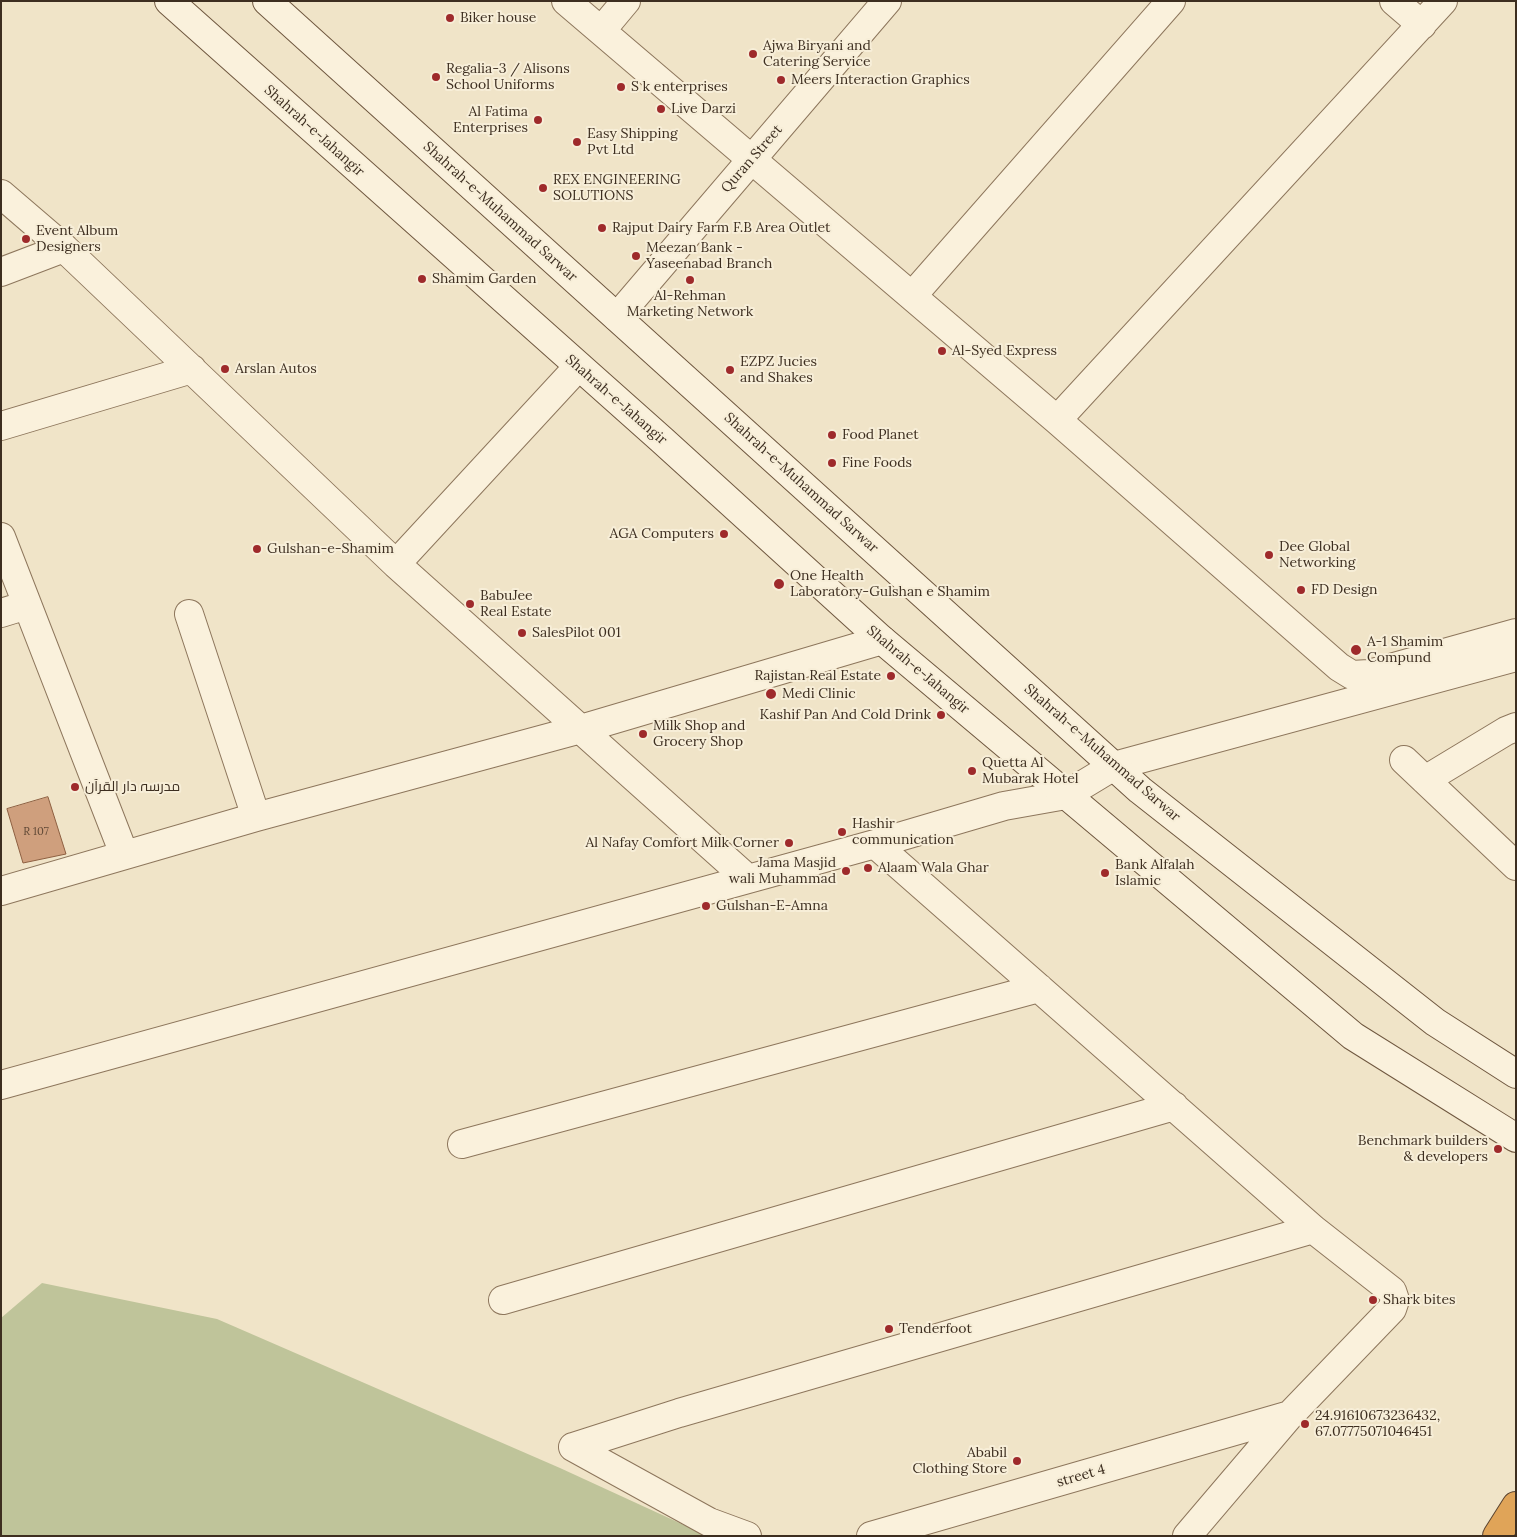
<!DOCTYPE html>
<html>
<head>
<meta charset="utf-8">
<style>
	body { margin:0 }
	#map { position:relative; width:1517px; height:1537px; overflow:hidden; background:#f0e4c8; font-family:Lora,serif }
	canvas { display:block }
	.frame { position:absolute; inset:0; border:2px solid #3d2e20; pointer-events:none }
</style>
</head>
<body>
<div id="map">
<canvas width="1517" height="1537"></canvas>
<div class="frame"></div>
</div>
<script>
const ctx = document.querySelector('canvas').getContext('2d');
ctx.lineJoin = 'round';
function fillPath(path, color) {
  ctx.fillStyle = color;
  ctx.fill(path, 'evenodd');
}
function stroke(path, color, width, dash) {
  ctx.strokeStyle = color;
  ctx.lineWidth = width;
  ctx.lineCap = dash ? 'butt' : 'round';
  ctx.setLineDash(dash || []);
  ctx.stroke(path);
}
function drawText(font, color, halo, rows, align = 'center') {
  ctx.font = font + ' Lora,Cairo,serif';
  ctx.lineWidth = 4;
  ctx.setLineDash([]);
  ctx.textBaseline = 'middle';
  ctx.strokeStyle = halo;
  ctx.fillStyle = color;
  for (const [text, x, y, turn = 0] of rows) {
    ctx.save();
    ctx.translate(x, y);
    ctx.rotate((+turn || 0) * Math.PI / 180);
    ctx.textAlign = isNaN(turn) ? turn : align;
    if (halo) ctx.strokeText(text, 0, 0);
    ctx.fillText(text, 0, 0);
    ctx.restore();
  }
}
fillPath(new Path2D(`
	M 42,1283 L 217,1319 L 560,1468 L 708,1536 L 1,1536 L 1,1318 Z`), '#bfc49a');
const building = new Path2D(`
	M 48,797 L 66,854 L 23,863 L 7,809 Z`);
fillPath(building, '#cf9f7d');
stroke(building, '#8d5f41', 1);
const minor = new Path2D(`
	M 566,1 L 1057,420 L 1339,667 L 1352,675 L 1369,674 L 1516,633
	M 1394,1 L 1422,25
	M 601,31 L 626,1
	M 1,194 L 64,248 L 396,564 L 748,879
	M 1,272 L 64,248
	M 912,296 L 1171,1
	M 1057,420 L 1443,1
	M 1,426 L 192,369
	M 1,537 L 124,854
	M 396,564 L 578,367
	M 1,613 L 27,605
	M 189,614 L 256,817
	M 1404,760 L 1516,866
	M 1425,780 L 1506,731 L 1516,727
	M 875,844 L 1313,1229 L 1392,1291 L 1395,1300 L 1392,1309 L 1290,1415 L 1187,1536
	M 1,891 L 256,817 L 581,729 L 882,640
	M 1,1085 L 875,844 L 1004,806 L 1066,795 L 1114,766 L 1516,657
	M 462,1144 L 1039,988
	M 503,1300 L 1174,1106
	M 573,1447 L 679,1413 L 1313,1229
	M 573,1447 L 709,1522 L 747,1536
	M 871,1536 L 1290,1415`);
const tertiary = new Path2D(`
	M 617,317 L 887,1`);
const secondary = new Path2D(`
	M 169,1 L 662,440 L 882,640 L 1353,1036 L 1516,1138
	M 267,1 L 1140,790 L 1435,1022 L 1516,1074`);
const motorway = new Path2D(`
	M 1497,1536 L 1516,1506`);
stroke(minor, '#8d765c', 30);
stroke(tertiary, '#8d765c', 30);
stroke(secondary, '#6f573f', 30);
stroke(motorway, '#5b4430', 30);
stroke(minor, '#faf1dc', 28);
stroke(tertiary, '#faf1dc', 28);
stroke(secondary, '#faf1dc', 28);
stroke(motorway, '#e0a458', 28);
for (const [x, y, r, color] of [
	[450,18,5,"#9e2a2b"],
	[753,54,5,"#9e2a2b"],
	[436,77,5,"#9e2a2b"],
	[781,80,5,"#9e2a2b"],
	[621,87,5,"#9e2a2b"],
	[661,109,5,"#9e2a2b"],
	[538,120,5,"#9e2a2b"],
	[577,142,5,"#9e2a2b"],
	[543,188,5,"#9e2a2b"],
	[602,228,5,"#9e2a2b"],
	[26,239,5,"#9e2a2b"],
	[636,256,5,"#9e2a2b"],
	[422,279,5,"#9e2a2b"],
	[690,280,5,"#9e2a2b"],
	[942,351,5,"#9e2a2b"],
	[225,369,5,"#9e2a2b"],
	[730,370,5,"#9e2a2b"],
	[832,435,5,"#9e2a2b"],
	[832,463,5,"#9e2a2b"],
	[724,534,5,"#9e2a2b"],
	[257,549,5,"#9e2a2b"],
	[1269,555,5,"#9e2a2b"],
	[779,584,6,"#9e2a2b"],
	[1301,590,5,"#9e2a2b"],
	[470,604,5,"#9e2a2b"],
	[522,633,5,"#9e2a2b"],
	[1356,650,6,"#9e2a2b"],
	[891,676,5,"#9e2a2b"],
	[771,694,6,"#9e2a2b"],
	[941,715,5,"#9e2a2b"],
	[643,734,5,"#9e2a2b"],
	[972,771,5,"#9e2a2b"],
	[75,787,5,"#9e2a2b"],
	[842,832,5,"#9e2a2b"],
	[789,843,5,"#9e2a2b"],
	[868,868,5,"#9e2a2b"],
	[846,871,5,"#9e2a2b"],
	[1105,873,5,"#9e2a2b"],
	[706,906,5,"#9e2a2b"],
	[1498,1149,5,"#9e2a2b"],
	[1373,1300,5,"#9e2a2b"],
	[889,1329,5,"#9e2a2b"],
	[1305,1424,5,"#9e2a2b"],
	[1017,1461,5,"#9e2a2b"]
]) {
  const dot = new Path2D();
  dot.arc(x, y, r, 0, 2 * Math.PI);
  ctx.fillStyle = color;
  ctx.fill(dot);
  stroke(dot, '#f7eed8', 2);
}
drawText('11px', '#624a37', null, [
	["R 107",36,832]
]);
drawText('14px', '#3d2e20', '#f7eed8', [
	["Biker house",460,18],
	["Ajwa Biryani and",763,46],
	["Catering Service",763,62],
	["Regalia-3 / Alisons",446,69],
	["School Uniforms",446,85],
	["Meers Interaction Graphics",791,80],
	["S k enterprises",631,87],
	["Live Darzi",671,109],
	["Al Fatima",528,112,"right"],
	["Enterprises",528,128,"right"],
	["Easy Shipping",587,134],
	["Pvt Ltd",587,150],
	["REX ENGINEERING",553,180],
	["SOLUTIONS",553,196],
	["Rajput Dairy Farm F.B Area Outlet",612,228],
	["Event Album",36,231],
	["Designers",36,247],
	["Meezan Bank -",646,248],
	["Yaseenabad Branch",646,264],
	["Shamim Garden",432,279],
	["Al-Rehman",690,296,"center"],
	["Marketing Network",690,312,"center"],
	["Al-Syed Express",952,351],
	["EZPZ Jucies",740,362],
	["and Shakes",740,378],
	["Arslan Autos",235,369],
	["Food Planet",842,435],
	["Fine Foods",842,463],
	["AGA Computers",714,534,"right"],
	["Dee Global",1279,547],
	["Networking",1279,563],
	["Gulshan-e-Shamim",267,549],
	["One Health",790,576],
	["Laboratory-Gulshan e Shamim",790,592],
	["FD Design",1311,590],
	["BabuJee",480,596],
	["Real Estate",480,612],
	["SalesPilot 001",532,633],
	["A-1 Shamim",1367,642],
	["Compund",1367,658],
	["Rajistan Real Estate",881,676,"right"],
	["Medi Clinic",782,694],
	["Kashif Pan And Cold Drink",931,715,"right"],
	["Milk Shop and",653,726],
	["Grocery Shop",653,742],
	["Quetta Al",982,763],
	["Mubarak Hotel",982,779],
	["مدرسہ دار القرآن",85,787],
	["Hashir",852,824],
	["communication",852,840],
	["Al Nafay Comfort Milk Corner",779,843,"right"],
	["Jama Masjid",836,863,"right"],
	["wali Muhammad",836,879,"right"],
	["Bank Alfalah",1115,865],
	["Islamic",1115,881],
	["Alaam Wala Ghar",878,868],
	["Gulshan-E-Amna",716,906],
	["Benchmark builders",1488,1141,"right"],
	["& developers",1488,1157,"right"],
	["Shark bites",1383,1300],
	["Tenderfoot",899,1329],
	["24.91610673236432,",1315,1416],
	["67.07775071046451",1315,1432],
	["Ababil",1007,1453,"right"],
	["Clothing Store",1007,1469,"right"]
], 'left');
drawText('14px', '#3d2e20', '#f7eed8', [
	["Shahrah-e-Jahangir",314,131,42],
	["Quran Street",752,159,-49],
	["Shahrah-e-Muhammad Sarwar",500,212,42],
	["Shahrah-e-Jahangir",616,400,41],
	["Shahrah-e-Muhammad Sarwar",801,483,42],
	["Shahrah-e-Jahangir",918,670,40],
	["Shahrah-e-Muhammad Sarwar",1102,753,41],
	["street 4",1081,1476,-16]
]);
</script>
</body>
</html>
